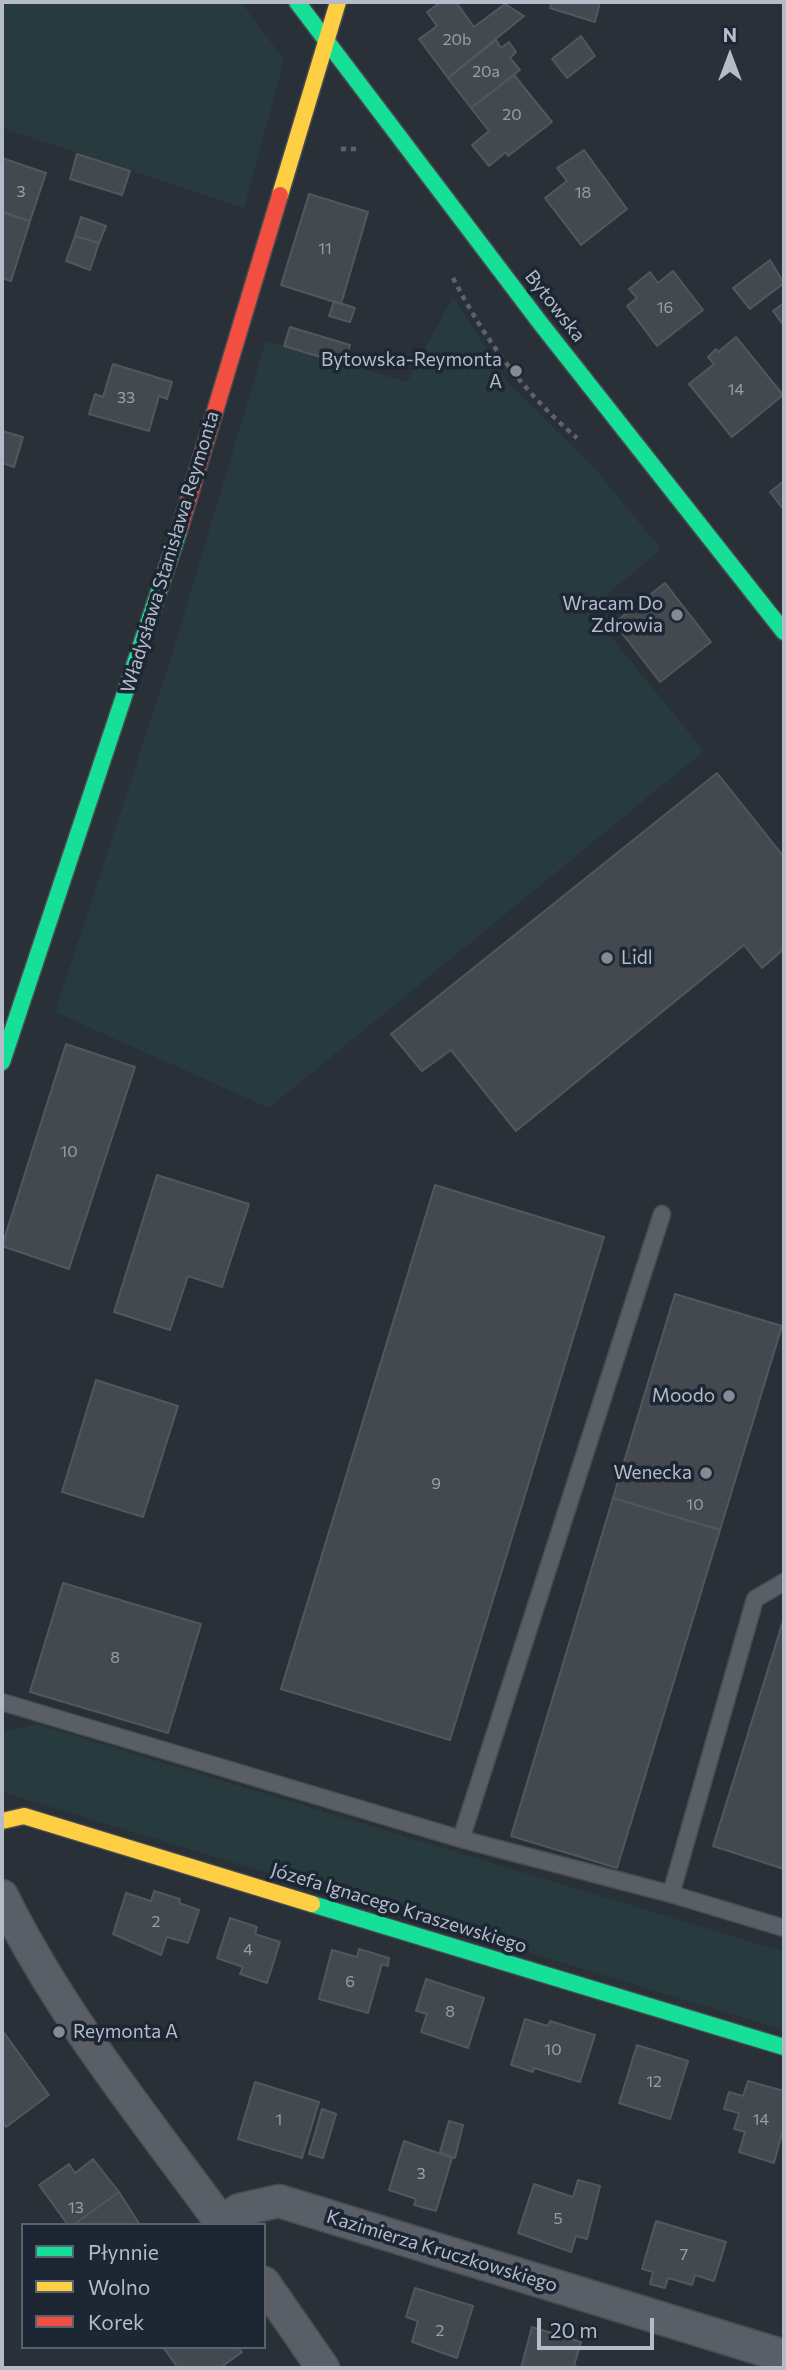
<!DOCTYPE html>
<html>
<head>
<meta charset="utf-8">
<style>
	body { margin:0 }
	#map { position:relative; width:786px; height:2370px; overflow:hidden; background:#2a3038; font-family:Commissioner,sans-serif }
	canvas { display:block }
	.frame { position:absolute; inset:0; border:4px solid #b4bcc9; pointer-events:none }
	.legend { position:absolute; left:21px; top:2223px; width:245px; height:126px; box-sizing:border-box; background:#1d2633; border:2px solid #59626f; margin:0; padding:9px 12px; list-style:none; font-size:21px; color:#b4bcc9 }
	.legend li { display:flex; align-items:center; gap:14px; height:35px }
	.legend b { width:35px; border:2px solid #59626f }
	.north { position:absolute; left:695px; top:21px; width:70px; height:70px; -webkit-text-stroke:5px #1d2633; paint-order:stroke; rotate:0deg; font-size:19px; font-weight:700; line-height:28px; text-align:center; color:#b4bcc9 }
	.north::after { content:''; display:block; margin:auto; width:24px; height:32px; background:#b4bcc9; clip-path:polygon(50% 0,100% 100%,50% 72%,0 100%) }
	.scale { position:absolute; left:537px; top:2318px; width:117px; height:32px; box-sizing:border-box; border:4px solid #b4bcc9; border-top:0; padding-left:9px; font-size:21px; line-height:24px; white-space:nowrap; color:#b4bcc9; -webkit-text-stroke:5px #1d2633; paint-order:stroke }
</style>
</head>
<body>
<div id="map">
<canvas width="786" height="2370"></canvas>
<div class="frame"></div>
<ul class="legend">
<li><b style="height:9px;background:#16e098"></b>Płynnie</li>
<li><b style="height:9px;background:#ffcf43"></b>Wolno</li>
<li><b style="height:9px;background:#f24e42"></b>Korek</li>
</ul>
<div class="north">N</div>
<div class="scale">20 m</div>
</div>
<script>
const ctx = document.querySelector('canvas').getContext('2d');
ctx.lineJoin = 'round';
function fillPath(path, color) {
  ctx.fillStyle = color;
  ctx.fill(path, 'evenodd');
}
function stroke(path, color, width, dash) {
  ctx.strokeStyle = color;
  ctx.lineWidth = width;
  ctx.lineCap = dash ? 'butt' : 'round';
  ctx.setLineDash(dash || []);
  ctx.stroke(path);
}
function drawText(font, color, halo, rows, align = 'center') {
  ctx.font = font + ' Commissioner,sans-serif';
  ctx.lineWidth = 7;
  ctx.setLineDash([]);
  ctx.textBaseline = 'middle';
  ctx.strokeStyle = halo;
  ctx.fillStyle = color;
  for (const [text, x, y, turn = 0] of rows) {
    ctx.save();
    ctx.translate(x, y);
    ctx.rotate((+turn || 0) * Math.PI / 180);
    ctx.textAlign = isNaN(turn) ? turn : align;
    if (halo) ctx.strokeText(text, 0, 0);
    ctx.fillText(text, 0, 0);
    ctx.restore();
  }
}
fillPath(new Path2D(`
	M 2,2 L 241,2 L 284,60 L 244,208 L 2,128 Z
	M 453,297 L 509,384 L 592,465 L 661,549 L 589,610 L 704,751 L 269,1108 L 55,1012 L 168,668 L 266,341 L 407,382 Z
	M 36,1724 L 784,1952 L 784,2030 L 2,1792 L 2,1732 Z`), '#273a3e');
const building = new Path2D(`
	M 441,2 L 456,2 L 474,27 L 505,4 L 524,16 L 448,78 L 419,39 L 437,26 L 427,12 Z
	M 552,2 L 600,2 L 595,22 L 550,8 Z
	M 581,36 L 595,56 L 567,78 L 552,59 Z
	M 496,40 L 501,48 L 509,42 L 516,52 L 510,58 L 520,70 L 471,108 L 448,78 Z
	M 514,75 L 552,122 L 508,156 L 506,152 L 489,166 L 472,145 L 489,131 L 471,108 Z
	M 584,150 L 627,209 L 581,245 L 545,198 L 567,181 L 557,168 Z
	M 77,154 L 130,171 L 122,195 L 70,179 Z
	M 2,158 L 46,173 L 30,221 L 2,212 Z
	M 309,194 L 368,212 L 341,304 L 281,285 Z
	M 2,212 L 30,221 L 11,281 L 2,278 Z
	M 81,217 L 106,226 L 99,243 L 75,236 Z
	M 75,236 L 99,243 L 90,270 L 66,261 Z
	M 770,260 L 784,283 L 750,309 L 733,288 Z
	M 673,271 L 703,310 L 657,346 L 627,306 L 637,298 L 629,289 L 650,272 L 658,283 Z
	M 334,301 L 355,308 L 350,322 L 329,316 Z
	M 784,303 L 784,326 L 773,311 Z
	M 290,327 L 350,345 L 344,364 L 284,346 Z
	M 736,337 L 783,395 L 732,437 L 689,384 L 714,364 L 708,357 L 716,349 L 718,352 Z
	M 113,364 L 172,382 L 167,399 L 159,396 L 149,431 L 89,414 L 95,394 L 103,397 Z
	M 2,431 L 23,437 L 14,467 L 2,463 Z
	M 784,481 L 784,510 L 770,492 Z
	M 665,583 L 711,642 L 660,682 L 614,623 Z
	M 717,773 L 784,857 L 784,949 L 762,968 L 744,945 L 516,1131 L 451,1050 L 422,1071 L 391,1034 Z
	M 66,1044 L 135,1067 L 69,1269 L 2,1246 Z
	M 157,1175 L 249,1204 L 222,1287 L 188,1276 L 170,1330 L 114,1312 Z
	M 435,1185 L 604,1237 L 450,1740 L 281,1689 Z
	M 675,1294 L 782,1326 L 720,1530 L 613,1498 Z
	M 96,1380 L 178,1406 L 143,1517 L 62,1492 Z
	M 613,1498 L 720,1530 L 617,1868 L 511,1836 Z
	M 63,1583 L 201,1624 L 168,1733 L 30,1692 Z
	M 784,1618 L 784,1869 L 713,1846 Z
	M 154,1891 L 180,1899 L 179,1903 L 199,1910 L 188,1943 L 167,1937 L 161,1955 L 113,1934 L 126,1893 L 151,1901 Z
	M 230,1918 L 257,1927 L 255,1934 L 280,1942 L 267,1983 L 240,1974 L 243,1967 L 217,1958 Z
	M 359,1949 L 389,1958 L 388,1966 L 382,1964 L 368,2013 L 319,1999 L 332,1950 L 357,1957 Z
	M 426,1979 L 484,1998 L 468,2048 L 421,2032 L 427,2014 L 416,2011 Z
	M 525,2019 L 548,2026 L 550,2021 L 595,2035 L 580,2082 L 534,2068 L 533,2072 L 511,2065 Z
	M 2,2030 L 49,2095 L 6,2127 L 2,2121 Z
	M 637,2045 L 688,2061 L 670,2119 L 619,2103 Z
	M 748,2081 L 784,2091 L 784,2126 L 774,2163 L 739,2152 L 745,2132 L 734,2129 L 739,2113 L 724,2109 L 729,2092 L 743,2096 Z
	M 255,2082 L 319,2102 L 302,2158 L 238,2139 Z
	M 322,2109 L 336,2114 L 323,2158 L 309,2154 Z
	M 449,2121 L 463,2125 L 455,2158 L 440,2152 Z
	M 404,2141 L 452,2158 L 436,2211 L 414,2205 L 416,2199 L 389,2190 Z
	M 93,2159 L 119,2192 L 73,2225 L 68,2225 L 39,2185 L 69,2164 L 75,2173 Z
	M 578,2180 L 600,2186 L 587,2239 L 576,2236 L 571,2252 L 518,2233 L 534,2184 L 573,2197 Z
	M 119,2192 L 140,2225 L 73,2225 Z
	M 656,2221 L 726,2242 L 714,2281 L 695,2275 L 692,2285 L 668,2278 L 665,2288 L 650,2284 L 653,2272 L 642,2269 Z
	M 415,2288 L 473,2306 L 457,2358 L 412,2342 L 418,2321 L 406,2317 Z
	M 532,2327 L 581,2342 L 574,2366 L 584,2368 L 521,2368 Z
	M 163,2347 L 238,2347 L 242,2352 L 220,2368 L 178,2368 Z`);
fillPath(building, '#444950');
stroke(building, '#52575f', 2);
const lane = new Path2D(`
	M 2,1702 L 461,1839 L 671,1894 L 784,1928
	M 461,1839 L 662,1214
	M 671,1894 L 755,1599 L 784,1582`);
const street = new Path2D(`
	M 2,1896 C 61,2016 145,2118 223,2225
	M 222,2223 L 239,2210 L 279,2201 L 784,2356
	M 264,2283 L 323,2368`);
const fast = new Path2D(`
	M 297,2 L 541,324 L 784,632
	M 2,1062 L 179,531
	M 312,1904 L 784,2047`);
const slow = new Path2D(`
	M 280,195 L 338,2
	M 2,1821 L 24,1816 L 312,1904`);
const jam = new Path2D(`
	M 179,531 L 280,195`);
stroke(lane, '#484c53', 19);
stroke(street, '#484c53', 35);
stroke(fast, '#484c53', 19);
stroke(slow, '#484c53', 19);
stroke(jam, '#484c53', 19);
stroke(new Path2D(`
	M 341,149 L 358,149
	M 453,278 C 485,340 524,393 577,438`), '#5d636a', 4.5, [5, 5]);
stroke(lane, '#5a5e66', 16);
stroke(street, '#5a5e66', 32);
stroke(fast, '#16e098', 16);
stroke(slow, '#ffcf43', 16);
stroke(jam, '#f24e42', 16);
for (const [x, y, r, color] of [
	[516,371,7,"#848b96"],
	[677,615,7,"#848b96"],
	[607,958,7,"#848b96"],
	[729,1396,7,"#848b96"],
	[706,1473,7,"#848b96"],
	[59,2032,7,"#848b96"]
]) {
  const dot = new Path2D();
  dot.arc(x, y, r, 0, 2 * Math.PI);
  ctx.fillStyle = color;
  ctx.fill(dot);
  stroke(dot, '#1d2633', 2.5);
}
drawText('16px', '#989fab', null, [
	["20b",457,40],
	["20a",486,72],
	["20",512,115],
	["3",21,192],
	["18",583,193],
	["11",325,249],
	["16",665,308],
	["14",736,390],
	["33",126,398],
	["10",69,1152],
	["9",436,1484],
	["10",695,1505],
	["8",115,1658],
	["2",156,1922],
	["4",248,1950],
	["6",350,1982],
	["8",450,2012],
	["10",553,2050],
	["12",654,2082],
	["1",279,2120],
	["14",761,2120],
	["3",421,2174],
	["13",76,2208],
	["5",558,2219],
	["7",684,2255],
	["2",440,2331]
]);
drawText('19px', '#b4bcc9', '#1d2633', [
	["Bytowska",555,306,52],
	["Władysława Stanisława Reymonta",170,552,-73],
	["Józefa Ignacego Kraszewskiego",399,1908,17],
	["Kazimierza Kruczkowskiego",442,2251,17]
]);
drawText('19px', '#b4bcc9', '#1d2633', [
	["Bytowska-Reymonta",502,360],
	["A",502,382],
	["Wracam Do",663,604],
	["Zdrowia",663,626],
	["Lidl",621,958,"left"],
	["Moodo",715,1396],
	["Wenecka",692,1473],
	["Reymonta A",73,2032,"left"]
], 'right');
</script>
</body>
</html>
